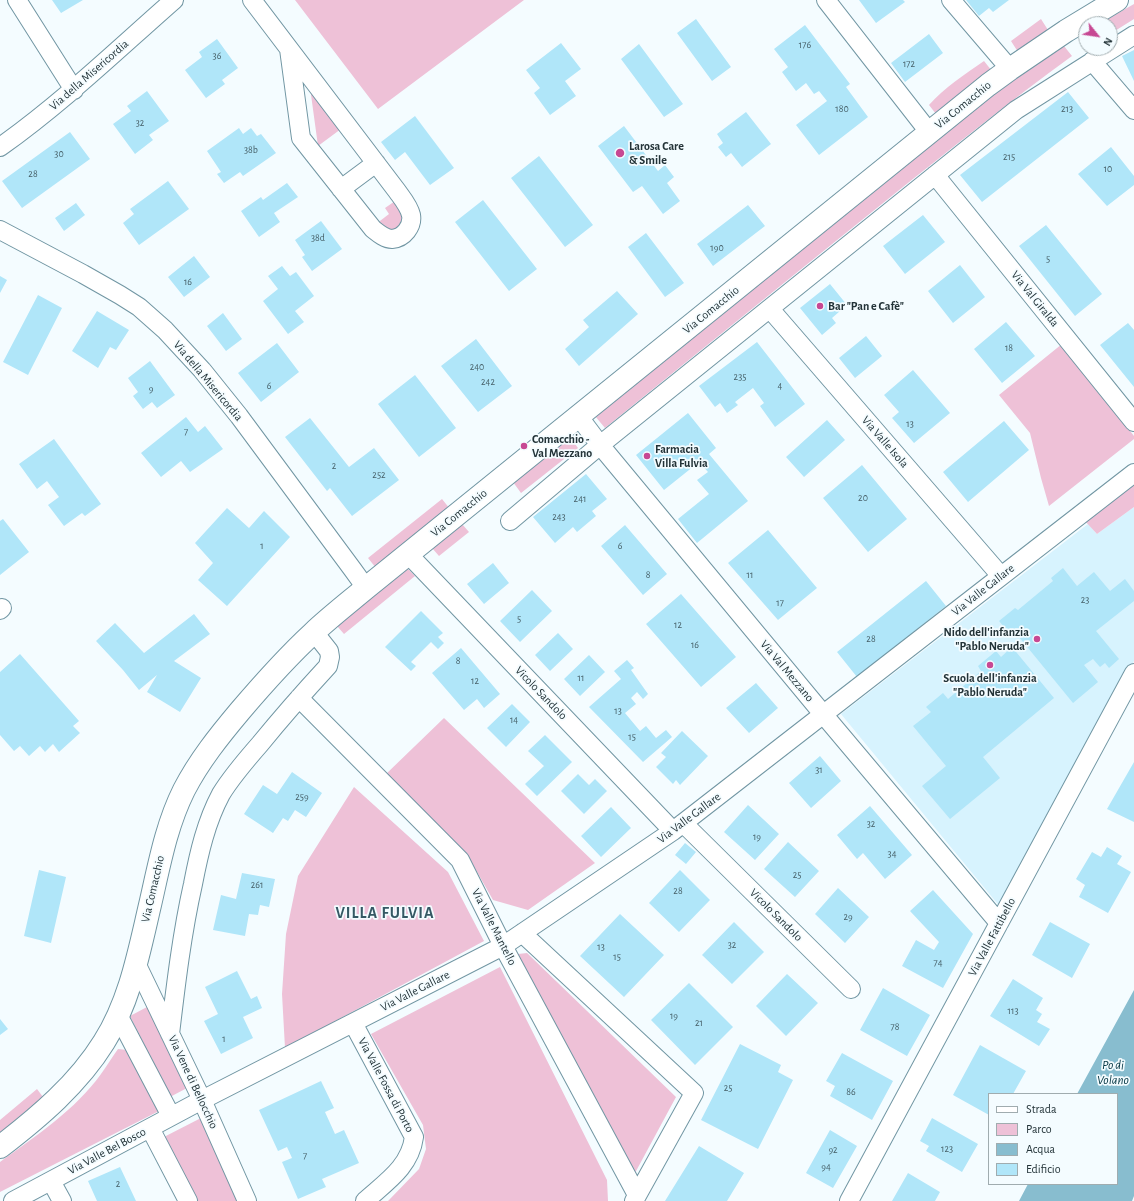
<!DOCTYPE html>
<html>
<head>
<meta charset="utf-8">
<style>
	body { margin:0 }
	#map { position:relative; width:1134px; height:1201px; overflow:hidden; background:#f4fcff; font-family:"Alegreya Sans",sans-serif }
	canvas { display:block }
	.legend { position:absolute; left:988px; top:1093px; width:130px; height:92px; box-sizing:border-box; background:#f4fcff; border:1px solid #a0acaf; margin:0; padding:5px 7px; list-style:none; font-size:12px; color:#233338 }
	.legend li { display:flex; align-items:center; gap:8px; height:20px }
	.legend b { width:20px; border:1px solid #a0acaf }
	.north { position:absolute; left:1078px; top:16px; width:40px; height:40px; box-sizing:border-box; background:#f4fcff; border:1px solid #a0acaf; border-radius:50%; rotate:120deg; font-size:11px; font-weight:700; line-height:16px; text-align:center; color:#233338 }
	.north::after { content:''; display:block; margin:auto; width:14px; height:18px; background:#c74893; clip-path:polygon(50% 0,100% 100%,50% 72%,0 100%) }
</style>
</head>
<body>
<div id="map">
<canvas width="1134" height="1201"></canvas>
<ul class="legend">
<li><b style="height:5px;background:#fff"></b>Strada</li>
<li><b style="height:11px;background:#eec1d7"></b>Parco</li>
<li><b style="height:11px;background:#88bdcf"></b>Acqua</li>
<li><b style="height:11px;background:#b0e6f9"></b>Edificio</li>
</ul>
<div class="north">N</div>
</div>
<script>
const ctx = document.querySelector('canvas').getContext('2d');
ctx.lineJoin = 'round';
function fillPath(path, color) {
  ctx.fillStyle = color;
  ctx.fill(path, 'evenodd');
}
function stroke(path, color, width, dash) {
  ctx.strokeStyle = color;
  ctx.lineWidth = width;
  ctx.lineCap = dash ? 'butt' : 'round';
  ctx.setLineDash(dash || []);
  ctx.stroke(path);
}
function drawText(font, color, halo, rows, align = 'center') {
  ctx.font = font + ' "Alegreya Sans",sans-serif';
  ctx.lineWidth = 3.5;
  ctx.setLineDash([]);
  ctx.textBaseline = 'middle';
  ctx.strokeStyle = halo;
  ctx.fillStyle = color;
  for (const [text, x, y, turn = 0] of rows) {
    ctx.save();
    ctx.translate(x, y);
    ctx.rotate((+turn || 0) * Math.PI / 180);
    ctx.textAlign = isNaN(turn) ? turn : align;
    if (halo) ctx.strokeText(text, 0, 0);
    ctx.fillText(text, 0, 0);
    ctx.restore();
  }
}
fillPath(new Path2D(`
	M 1134,507 L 1134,661 L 1001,908 L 841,714 L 1088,524 L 1097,534 Z`), '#d7f3fe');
fillPath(new Path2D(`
	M 295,0 L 524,0 L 378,109 Z
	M 1134,4 L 1134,19 L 1110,34 L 1110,24 L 1099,24 Z
	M 1041,19 L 1048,30 L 1018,52 L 1011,41 Z
	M 1064,46 L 1072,56 C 1011,100 952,148 893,195 C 797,272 701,350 605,428 L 595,416 L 707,324 L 1017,76 Z
	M 984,61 L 992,71 L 936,114 L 929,105 C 944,88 965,74 984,61 Z
	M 309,80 L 345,126 L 318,146 Z
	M 398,199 C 405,213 405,221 392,232 L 376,224 L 389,214 L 385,208 Z
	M 1062,344 L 1134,436 L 1134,439 L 1049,506 L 1041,478 L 1030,433 L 999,395 Z
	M 570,437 L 578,448 L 521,493 L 513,482 Z
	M 1134,479 L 1134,507 L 1097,534 L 1083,519 Z
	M 442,499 L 450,509 L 376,568 L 368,558 Z
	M 462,524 L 469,532 L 439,556 L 432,548 Z
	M 407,568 L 415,576 L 344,634 L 337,626 Z
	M 444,718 L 595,863 L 528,910 L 493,900 L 468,856 L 385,775 Z
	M 354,787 L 448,872 L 484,941 L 285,1048 L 282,994 L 286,934 L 298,876 Z
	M 527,953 L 676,1097 L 635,1173 L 518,954 Z
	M 500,967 L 607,1180 L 608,1201 L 388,1201 L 419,1169 L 426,1149 L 423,1125 L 371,1034 Z
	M 147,1007 L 187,1088 L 170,1097 L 130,1016 Z
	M 118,1049 L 127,1050 L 159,1111 L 0,1192 L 0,1162 C 36,1136 75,1110 101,1074 C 107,1066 112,1057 118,1049 Z
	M 37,1089 L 43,1097 L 0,1133 L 0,1120 Z
	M 201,1118 L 240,1201 L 194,1201 L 160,1139 Z`), '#eec1d7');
fillPath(new Path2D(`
	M 1134,990 L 1134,1196 L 1132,1201 L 1019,1201 L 1028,1184 L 1117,1184 L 1117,1094 L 1077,1094 Z`), '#88bdcf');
fillPath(new Path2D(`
	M 52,0 L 83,0 L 61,13 Z
	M 859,0 L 903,0 L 905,2 L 876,23 Z
	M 966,0 L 1009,0 L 993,12 L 989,8 L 979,16 Z
	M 696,19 L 731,67 L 712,81 L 677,33 Z
	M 805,25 L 850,84 L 846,87 L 868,117 L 819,155 L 796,125 L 827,101 L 819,91 L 814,94 L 806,83 L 796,91 L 782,72 L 788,67 L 774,49 Z
	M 929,34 L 943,53 L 905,82 L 891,63 Z
	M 217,39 L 238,68 L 222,80 L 225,84 L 206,98 L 185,70 L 202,57 L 199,52 Z
	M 561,43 L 581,69 L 565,81 L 576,96 L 550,115 L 534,93 L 540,88 L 526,70 Z
	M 639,44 L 683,104 L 664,117 L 621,59 Z
	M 1134,50 L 1134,81 L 1122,56 Z
	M 147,91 L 169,121 L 149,135 L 153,140 L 135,154 L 113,124 L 131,111 L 127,106 Z
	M 1068,92 L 1089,118 L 982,202 L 960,175 Z
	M 746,112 L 771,144 L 742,167 L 731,153 L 726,157 L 718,147 L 723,143 L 717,134 Z
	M 415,116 L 454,168 L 430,185 L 405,152 L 395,160 L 381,142 Z
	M 624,126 L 658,171 L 665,165 L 674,177 L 667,183 L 680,201 L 663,214 L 642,186 L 633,192 L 598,146 Z
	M 239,128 L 243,134 L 251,128 L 257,136 L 261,134 L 276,153 L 243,176 L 240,172 L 224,183 L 217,174 L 221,172 L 207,151 Z
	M 70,132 L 90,159 L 22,208 L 2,181 Z
	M 1111,147 L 1134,176 L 1134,185 L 1107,206 L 1078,174 Z
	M 539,156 L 593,225 L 565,247 L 511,178 Z
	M 168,181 L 189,209 L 139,245 L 123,223 L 134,214 L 130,209 Z
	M 287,183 L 298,197 L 274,213 L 280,222 L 259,237 L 241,211 L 261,197 L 263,200 Z
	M 483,200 L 537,269 L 509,291 L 455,222 Z
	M 76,203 L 85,215 L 64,231 L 55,218 Z
	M 748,205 L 765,226 L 713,266 L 697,244 Z
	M 923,215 L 945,242 L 905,274 L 883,246 Z
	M 321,221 L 342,249 L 312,271 L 302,257 L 305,255 L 295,240 Z
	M 1046,225 L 1102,294 L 1075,316 L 1019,246 Z
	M 646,233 L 684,283 L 665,297 L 628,247 Z
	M 194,256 L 210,277 L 184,297 L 168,277 Z
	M 960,265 L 985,297 L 953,323 L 928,291 Z
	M 282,266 L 290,276 L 296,272 L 314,296 L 295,311 L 304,322 L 288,334 L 263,301 L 278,289 L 268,276 Z
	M 0,276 L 7,280 L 0,293 Z
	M 830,284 L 847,305 L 832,318 L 836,323 L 822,335 L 800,308 Z
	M 617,291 L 638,314 L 579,366 L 565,349 L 589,327 L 583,320 Z
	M 38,295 L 62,308 L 28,375 L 3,362 Z
	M 97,311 L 129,330 L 116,350 L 110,347 L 98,368 L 72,351 Z
	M 223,313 L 242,339 L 226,351 L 207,326 Z
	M 1006,322 L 1035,356 L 1002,383 L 974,349 Z
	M 1128,323 L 1134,330 L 1134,387 L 1100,345 Z
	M 866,336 L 882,356 L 855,378 L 839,358 Z
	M 476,339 L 512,386 L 478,412 L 441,366 Z
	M 757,342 L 805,404 L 775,427 L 760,406 L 764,403 L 753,388 L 735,402 L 738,405 L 727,413 L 720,403 L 715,407 L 699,386 Z
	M 277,343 L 299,372 L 261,402 L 238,373 Z
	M 150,361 L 175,395 L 157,408 L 152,402 L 143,409 L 133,396 L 138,392 L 128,378 Z
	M 913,370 L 950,413 L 914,443 L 892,418 L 899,412 L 884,395 Z
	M 415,375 L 456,428 L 419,457 L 378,404 Z
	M 688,413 L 716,448 L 709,454 L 748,501 L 697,543 L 678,519 L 709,494 L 697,480 L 708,472 L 699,462 L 664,490 L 636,455 Z
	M 186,417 L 198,432 L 205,426 L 223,449 L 190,472 L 181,461 L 161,477 L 141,453 Z
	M 310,418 L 349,467 L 374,448 L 399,480 L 352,516 L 330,488 L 327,491 L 285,437 Z
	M 827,420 L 845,440 L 804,477 L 786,457 Z
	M 1004,421 L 1029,450 L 968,502 L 943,472 Z
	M 54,439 L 101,504 L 85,516 L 82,513 L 64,526 L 48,505 L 59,497 L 47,481 L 37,489 L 19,464 Z
	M 862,465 L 907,519 L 868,552 L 823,498 Z
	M 586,474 L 607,499 L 592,511 L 596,516 L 577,532 L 573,527 L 555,543 L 533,517 Z
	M 227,508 L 249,528 L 264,511 L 290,537 L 227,606 L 198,580 L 213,563 L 195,543 Z
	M 3,519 L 29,552 L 0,575 L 0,521 Z
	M 625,525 L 667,574 L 643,595 L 601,546 Z
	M 768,530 L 817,588 L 778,620 L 728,563 Z
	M 493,563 L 509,583 L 484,604 L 467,584 Z
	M 1063,568 L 1077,586 L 1094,572 L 1110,591 L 1125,579 L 1134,591 L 1134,601 L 1096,631 L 1119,659 L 1109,668 L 1105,663 L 1100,667 L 1093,659 L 1084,665 L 1098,682 L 1073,703 L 1015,632 L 1011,635 L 999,621 L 1015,608 L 1018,610 L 1053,581 L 1051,578 Z
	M 926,581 L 946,606 L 857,677 L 837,652 Z
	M 532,590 L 552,611 L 520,642 L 500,621 Z
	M 681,594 L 736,657 L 701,687 L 646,624 Z
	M 421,611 L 443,633 L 438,637 L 444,643 L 438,649 L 431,642 L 411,662 L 416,666 L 411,671 L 385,647 Z
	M 194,614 L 210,634 L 174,661 L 201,678 L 180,712 L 147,692 L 157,675 L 139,690 L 123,670 L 96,641 L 115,623 L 144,653 Z
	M 558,633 L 573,649 L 550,671 L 535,655 Z
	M 1012,647 L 1054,698 L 983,757 L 1000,778 L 950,819 L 922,786 L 946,766 L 913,726 L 931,712 L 926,707 L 943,693 L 948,699 L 981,671 L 978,666 L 996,651 L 1001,657 Z
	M 461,648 L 500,694 L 484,708 L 477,699 L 464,710 L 432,673 Z
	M 20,654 L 79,721 L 73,726 L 80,733 L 59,752 L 53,744 L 45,752 L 40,746 L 29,756 L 20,746 L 14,751 L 0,735 L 0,672 Z
	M 589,655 L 605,672 L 580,696 L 564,679 Z
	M 627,660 L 634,668 L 631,670 L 648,694 L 643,699 L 637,692 L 631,698 L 636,704 L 625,713 L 640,731 L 646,726 L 656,738 L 666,730 L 672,737 L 643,762 L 589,707 L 621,679 L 614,671 Z
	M 756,683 L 778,708 L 749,733 L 726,708 Z
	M 512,704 L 530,722 L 506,747 L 487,728 Z
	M 682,731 L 708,756 L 680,785 L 676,780 L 673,784 L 656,767 L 666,757 L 661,753 Z
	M 545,735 L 572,762 L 537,796 L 525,784 L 544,766 L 528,751 Z
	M 820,756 L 841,781 L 811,808 L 789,783 Z
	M 1134,762 L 1134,822 L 1107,809 Z
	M 292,772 L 322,793 L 306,817 L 295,810 L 288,821 L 283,818 L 273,833 L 244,814 L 263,785 L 277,794 Z
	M 578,774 L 589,785 L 595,779 L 607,791 L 584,814 L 561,791 Z
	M 748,805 L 779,834 L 755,860 L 724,832 Z
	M 870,806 L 912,855 L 885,879 L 863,853 L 857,859 L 837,835 Z
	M 611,807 L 631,828 L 601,857 L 581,836 Z
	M 788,842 L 819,871 L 795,897 L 764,869 Z
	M 685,843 L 696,852 L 686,864 L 675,855 Z
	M 1107,847 L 1122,856 L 1117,864 L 1131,872 L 1108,913 L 1079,897 L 1085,885 L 1076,879 L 1092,852 L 1101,857 Z
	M 39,870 L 66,877 L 51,943 L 24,936 Z
	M 680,870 L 710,900 L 679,932 L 649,903 Z
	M 242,873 L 275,879 L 269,907 L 260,905 L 258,915 L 249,914 L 245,936 L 213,930 L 221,895 L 236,899 Z
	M 838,888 L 869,917 L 845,943 L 815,914 Z
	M 933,890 L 973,934 L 943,988 L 902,966 L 916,940 L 934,950 L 939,942 L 910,911 Z
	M 620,914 L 664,955 L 624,997 L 580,956 Z
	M 734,922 L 764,952 L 732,984 L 702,955 Z
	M 1050,922 L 1090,944 L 1072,978 L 1032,955 Z
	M 237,971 L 251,999 L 257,996 L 262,1008 L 243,1017 L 253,1038 L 221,1054 L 204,1021 L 218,1014 L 205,987 Z
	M 787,974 L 818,1003 L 786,1036 L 756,1006 Z
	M 1013,979 L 1043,998 L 1036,1010 L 1042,1014 L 1037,1022 L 1050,1029 L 1039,1046 L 990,1016 Z
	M 689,983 L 733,1027 L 695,1065 L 651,1020 Z
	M 883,988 L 930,1015 L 907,1056 L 860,1030 Z
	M 0,1019 L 8,1029 L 0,1035 Z
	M 740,1044 L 781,1065 L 778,1072 L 793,1080 L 758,1149 L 701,1120 Z
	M 980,1045 L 1026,1071 L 1013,1094 L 989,1094 L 989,1115 L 953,1095 Z
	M 842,1053 L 893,1081 L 872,1120 L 830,1096 L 835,1086 L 826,1081 Z
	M 321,1081 L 334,1108 L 325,1112 L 335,1134 L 344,1130 L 359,1163 L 322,1179 L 326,1187 L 298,1199 L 282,1162 L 292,1158 L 287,1147 L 278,1151 L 259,1110 Z
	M 932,1118 L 978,1144 L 962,1172 L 926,1151 L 929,1146 L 920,1141 Z
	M 830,1130 L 857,1146 L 833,1188 L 806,1173 Z
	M 699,1146 L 744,1173 L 727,1201 L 665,1201 Z
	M 120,1167 L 136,1201 L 97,1201 L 88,1181 Z
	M 908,1173 L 940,1192 L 935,1201 L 892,1201 Z`), '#b0e6f9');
const minor = new Path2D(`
	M 17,0 L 74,90
	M 252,0 L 397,191 C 402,198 409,206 411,215 C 413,226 404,238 392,239 C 385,239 378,233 373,229 L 301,138 L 289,49
	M 826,0 L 929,132
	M 951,0 L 1010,69
	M 1092,61 L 1134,110
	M 0,147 C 62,103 117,50 174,0
	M 935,175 L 1134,422
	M 341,189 L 376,163
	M 0,230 L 83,274 L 120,295 L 139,307 L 165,330 L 202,370 L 239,416 L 353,570 L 366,588
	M 770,309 L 1001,576
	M 579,417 L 600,445 L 823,714 L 999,923
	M 510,521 L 600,445 L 1016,110 L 1134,35
	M 408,554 L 673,831
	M 0,610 L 2,608
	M 299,698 L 460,860 L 503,946 L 637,1195
	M 683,823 L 851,989
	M 522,933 L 694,1093 L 634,1201
	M 136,963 L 202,1100 L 247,1201
	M 118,1015 L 171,1116
	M 353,1023 L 414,1137 C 410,1167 386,1182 365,1201
	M 170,1034 C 176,983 182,933 193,884 C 199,853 206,822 221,794 C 232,776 246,760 260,744 C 282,717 305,691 328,666 L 330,657 L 329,651 L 314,632
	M 150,1128 L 188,1201
	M 51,1181 L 62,1201
	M 13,1201 L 202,1100 L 503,946 L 673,831 L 1134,473
	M 849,1201 L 1134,673`);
const secondary = new Path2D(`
	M 0,1147 C 39,1117 78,1084 104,1042 C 130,1001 139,952 150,905 C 159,866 166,826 184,790 C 199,761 219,736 240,711 C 263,684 287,657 313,633 C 330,617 348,603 366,588 L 988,85 L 1010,69 L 1066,31 L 1117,0`);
stroke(minor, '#7196a3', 20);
stroke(secondary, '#7196a3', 24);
stroke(minor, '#fff', 18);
stroke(secondary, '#fff', 22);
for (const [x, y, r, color] of [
	[620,153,5,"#c74893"],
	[820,306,4,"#c74893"],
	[524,446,4,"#c74893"],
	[647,456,4,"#c74893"],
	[1037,639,4,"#c74893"],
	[990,665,4,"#c74893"]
]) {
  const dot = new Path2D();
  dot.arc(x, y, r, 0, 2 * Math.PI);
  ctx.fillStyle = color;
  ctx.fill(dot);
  stroke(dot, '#f4fcff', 1.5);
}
drawText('10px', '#466068', null, [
	["176",805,45],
	["36",217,56],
	["172",909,64],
	["180",842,109],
	["213",1067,109],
	["32",140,123],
	["38b",251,150],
	["30",59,154],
	["215",1009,157],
	["10",1108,169],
	["28",33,174],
	["38d",318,238],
	["190",717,248],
	["5",1048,259],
	["16",188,282],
	["18",1009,348],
	["240",477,367],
	["235",740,377],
	["242",488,382],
	["6",269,386],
	["4",780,386],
	["9",151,389],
	["13",910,424],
	["7",186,432],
	["2",334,466],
	["252",379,475],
	["20",863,498],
	["241",580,499],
	["243",559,517],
	["1",262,546],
	["6",620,546],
	["8",648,575],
	["11",750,575],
	["23",1085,600],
	["17",780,603],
	["5",519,619],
	["12",678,625],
	["28",871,639],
	["16",695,645],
	["8",458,661],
	["11",581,678],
	["12",475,681],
	["13",618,711],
	["14",514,720],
	["15",632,737],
	["31",819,770],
	["259",302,797],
	["32",871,824],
	["19",757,837],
	["34",892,854],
	["25",797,875],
	["261",257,885],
	["28",678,891],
	["29",848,917],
	["32",732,945],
	["13",601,947],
	["15",617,957],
	["74",938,963],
	["113",1013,1011],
	["19",674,1016],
	["21",699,1023],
	["78",895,1027],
	["1",224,1039],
	["25",728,1088],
	["86",851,1092],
	["123",947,1149],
	["92",833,1150],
	["7",305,1156],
	["94",826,1167],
	["2",118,1184]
]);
drawText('12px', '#233338', '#f4fcff', [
	["Via della Misericordia",89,75,-41],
	["Via Comacchio",963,105,-39],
	["Via Val Giralda",1035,299,51],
	["Via Comacchio",711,310,-39],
	["Via della Misericordia",208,381,50],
	["Via Valle Isola",885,442,49],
	["Via Comacchio",459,513,-39],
	["Via Valle Gallare",983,590,-38],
	["Via Val Mezzano",787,671,50],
	["Vicolo Sandolo",541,693,46],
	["Via Valle Gallare",689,818,-37],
	["Via Comacchio",153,889,-77],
	["Vicolo Sandolo",776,915,45],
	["Via Valle Mantello",494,927,63],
	["Via Valle Fattibello",992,937,-62],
	["Via Valle Gallare",415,991,-27],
	["Via Vene di Bellocchio",193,1082,65],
	["Via Valle Fossa di Porto",386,1085,62],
	["Via Valle Bel Bosco",107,1151,-28]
]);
drawText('bold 12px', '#233338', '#f4fcff', [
	["Larosa Care",629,146],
	["& Smile",629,160],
	["Bar \"Pan e Cafè\"",828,306],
	["Comacchio -",532,439],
	["Val Mezzano",532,453],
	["Farmacia",655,449],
	["Villa Fulvia",655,463],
	["Nido dell'infanzia",1029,632,"right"],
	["\"Pablo Neruda\"",1029,646,"right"],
	["Scuola dell'infanzia",990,678,"center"],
	["\"Pablo Neruda\"",990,692,"center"]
], 'left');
drawText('italic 13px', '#003340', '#f4fcff', [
	["Po di",1113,1065],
	["Volano",1113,1080]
]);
ctx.letterSpacing = '1px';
drawText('bold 16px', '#355864', '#f4fcff', [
	["VILLA FULVIA",385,913]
]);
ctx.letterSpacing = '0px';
</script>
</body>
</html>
